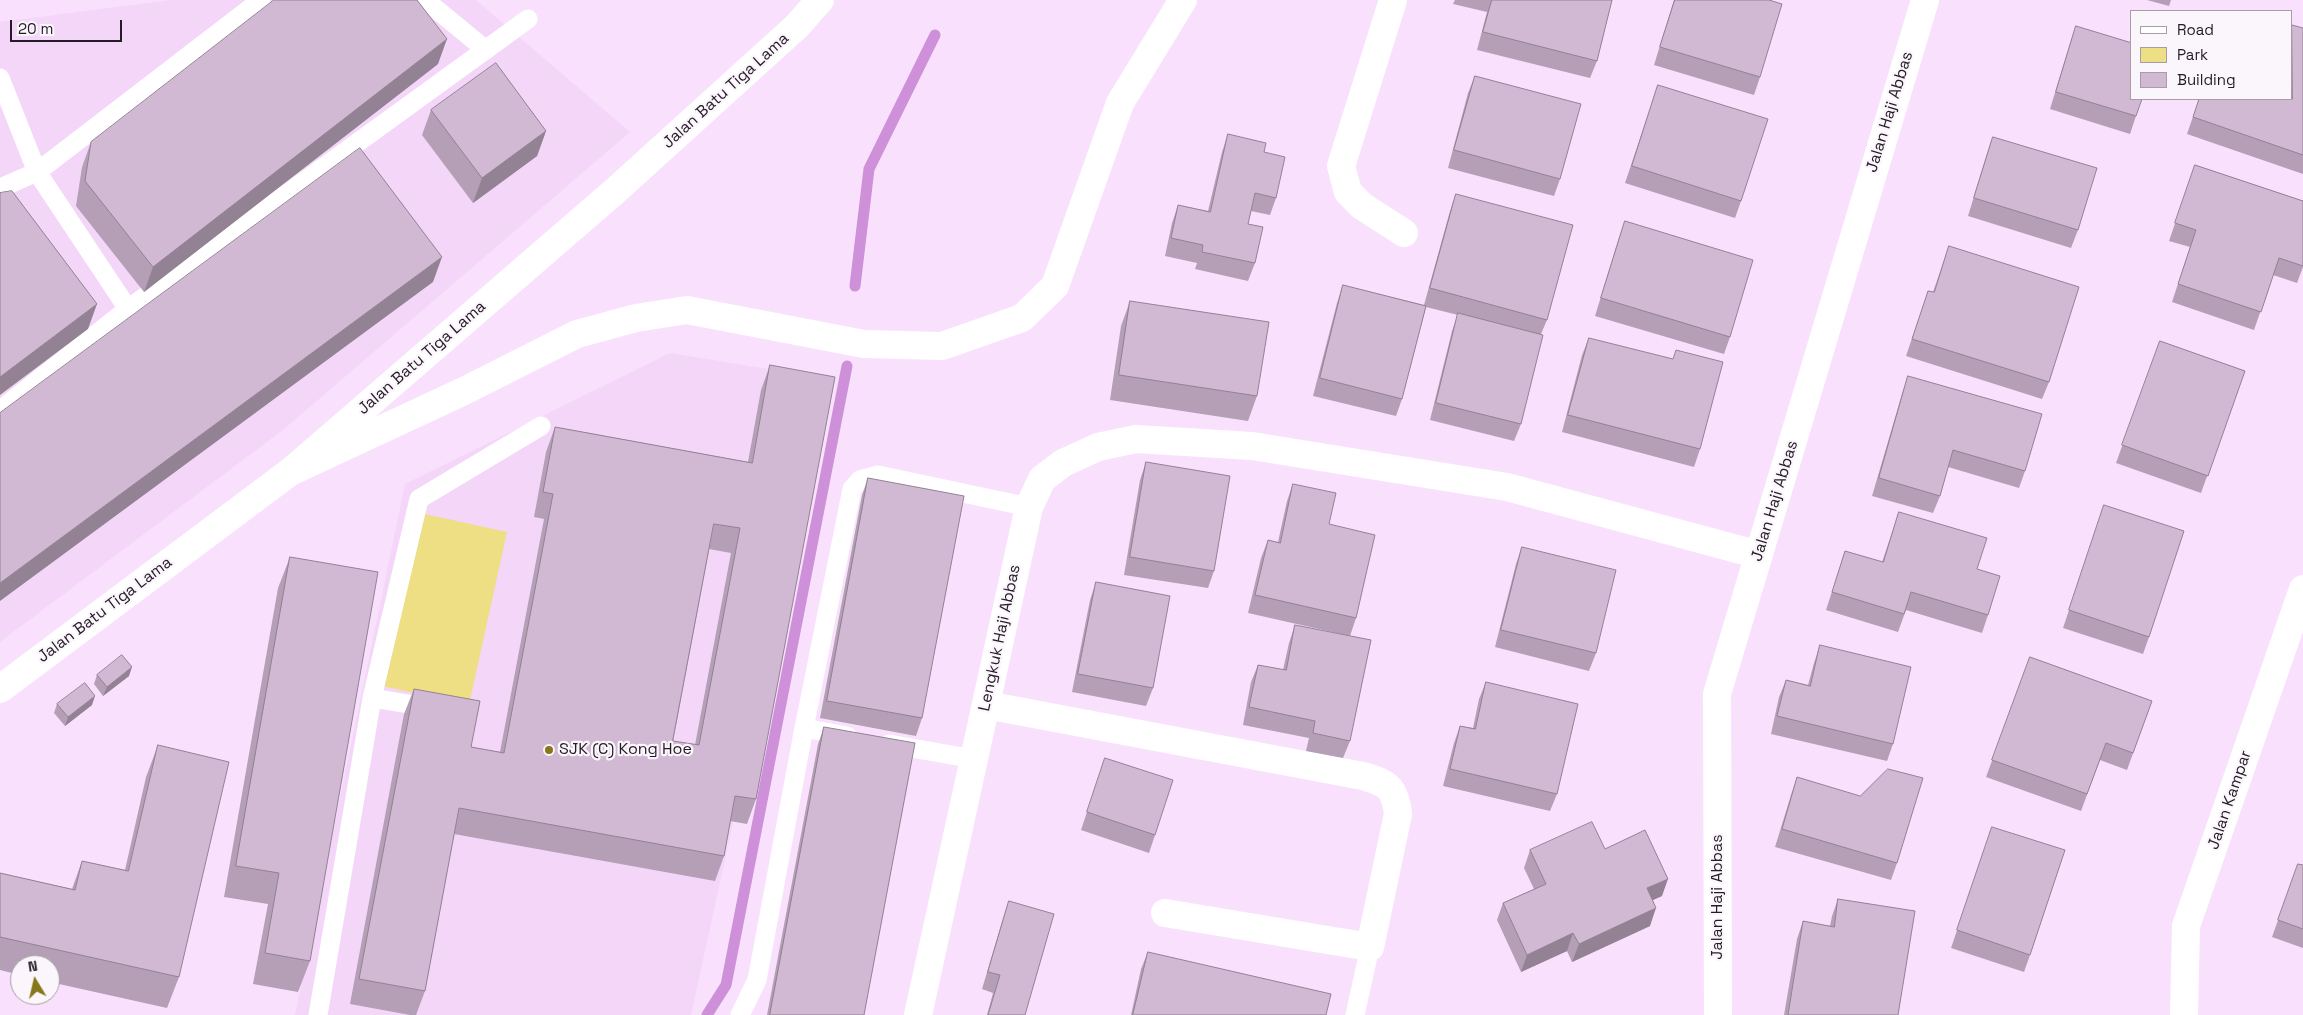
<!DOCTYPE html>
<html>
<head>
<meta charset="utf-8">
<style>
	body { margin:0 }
	#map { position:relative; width:2303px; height:1015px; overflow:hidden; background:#f9e1fd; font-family:"Space Grotesk",sans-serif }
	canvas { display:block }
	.legend { position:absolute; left:2130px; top:10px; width:162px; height:90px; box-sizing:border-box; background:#fbf6fb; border:1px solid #a59ea5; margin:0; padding:6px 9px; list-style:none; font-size:15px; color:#231b25 }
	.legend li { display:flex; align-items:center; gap:10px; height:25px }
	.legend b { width:25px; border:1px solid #a59ea5 }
	.north { position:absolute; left:10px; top:955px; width:50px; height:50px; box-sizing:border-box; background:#fbf6fb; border:1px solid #a59ea5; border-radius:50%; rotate:351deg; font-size:14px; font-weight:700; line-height:20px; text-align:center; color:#231b25 }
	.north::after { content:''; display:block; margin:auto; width:18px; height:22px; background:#86771b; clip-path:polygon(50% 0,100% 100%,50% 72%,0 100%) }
	.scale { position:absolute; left:10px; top:20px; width:112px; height:22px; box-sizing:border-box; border:2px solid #231b25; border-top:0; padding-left:6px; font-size:15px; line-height:18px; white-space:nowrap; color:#231b25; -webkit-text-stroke:4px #fbf6fb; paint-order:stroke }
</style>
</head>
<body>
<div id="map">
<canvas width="2303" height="1015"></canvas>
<ul class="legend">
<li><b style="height:6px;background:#fff"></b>Road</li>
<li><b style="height:14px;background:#eede84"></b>Park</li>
<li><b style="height:14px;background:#d1b9d4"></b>Building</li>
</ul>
<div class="north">N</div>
<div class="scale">20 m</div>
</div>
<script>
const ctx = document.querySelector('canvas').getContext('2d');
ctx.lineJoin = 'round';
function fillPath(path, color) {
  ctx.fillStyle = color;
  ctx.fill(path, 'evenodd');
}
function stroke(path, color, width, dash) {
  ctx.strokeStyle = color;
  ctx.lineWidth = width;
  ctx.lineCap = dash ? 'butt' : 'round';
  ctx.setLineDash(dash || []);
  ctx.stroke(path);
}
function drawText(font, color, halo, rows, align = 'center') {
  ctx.font = font + ' "Space Grotesk",sans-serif';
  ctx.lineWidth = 4.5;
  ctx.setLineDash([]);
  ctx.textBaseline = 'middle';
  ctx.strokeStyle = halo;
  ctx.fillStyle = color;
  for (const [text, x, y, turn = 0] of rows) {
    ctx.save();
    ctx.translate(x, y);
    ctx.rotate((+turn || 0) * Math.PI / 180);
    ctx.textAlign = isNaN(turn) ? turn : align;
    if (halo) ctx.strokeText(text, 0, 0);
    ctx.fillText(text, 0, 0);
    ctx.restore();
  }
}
fillPath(new Path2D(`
	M 171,0 L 476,0 L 630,132 L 283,430 L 0,642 L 0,22 Z
	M 670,353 L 830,379 L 691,1015 L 295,1015 L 405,484 Z`), '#f4d6f9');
fillPath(new Path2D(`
	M 420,513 L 507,532 L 469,705 L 382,686 Z`), '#eede84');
stroke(new Path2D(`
	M 855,286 L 869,169 L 935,35
	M 707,1015 L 726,985 L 847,366`), '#ce91d9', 11);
stroke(new Path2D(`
	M 425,0 L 486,50
	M 0,78 L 37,172 L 128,309
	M 0,188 L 37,172 L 261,0
	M 0,410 L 128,309 L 528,19
	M 372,698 L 433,708
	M 847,736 L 804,728 L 852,489 L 860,480 L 878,475 L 1029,507
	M 889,744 L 974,759
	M 318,1015 L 372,698 L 419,499 L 541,426
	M 740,1015 L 757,980 L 804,728
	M 1355,1015 L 1370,947`), '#fff', 19);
stroke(new Path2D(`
	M 1393,0 L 1341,166 L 1348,192 L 1362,206 L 1404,233
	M 986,705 L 1363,776 C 1387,783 1395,787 1398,814 L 1370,947 L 1165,913
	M 918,1015 L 1029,507 L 1042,479 L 1063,463 L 1098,447 L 1136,439 L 1252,446 L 1507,487 L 1759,555
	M 1718,1015 L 1717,694 L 1925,0
	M 2184,1015 L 2186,926 L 2303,589`), '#fff', 28);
stroke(new Path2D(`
	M 290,472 L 464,391 L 577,334 L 636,318 L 687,310 L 864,344 L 942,346 L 1022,318 L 1055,286 L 1120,103 L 1183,0
	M 0,689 L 290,472 L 615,191 L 797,26 L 820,0`), '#fff', 28);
fillPath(new Path2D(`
	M 1455,0 L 1612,0 L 1597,61 L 1590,78 L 1477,50 L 1487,12 L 1453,4 Z
	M 1674,0 L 1769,0 L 1760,77 L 1754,95 L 1654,65 Z
	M 2147,0 L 2171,0 L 2169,6 Z
	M 2076,26 L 2136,116 L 2130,134 L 2050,109 L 2070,44 Z
	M 2303,28 L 2303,174 L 2187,134 L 2199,99 L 2292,99 Z
	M 438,64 L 144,292 L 76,206 L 82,167 L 91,142 Z
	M 1475,76 L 1560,179 L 1554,196 L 1448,168 L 1468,93 Z
	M 1658,85 L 1741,201 L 1735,218 L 1625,183 Z
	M 431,110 L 546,131 L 537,156 L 473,203 L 422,135 Z
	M 1228,134 L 1264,152 L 1276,198 L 1270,215 L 1251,211 L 1248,224 L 1255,263 L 1248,281 L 1195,269 L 1197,263 L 1165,256 L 1172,223 L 1178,205 L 1208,211 L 1222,152 Z
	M 1993,137 L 2078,230 L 2071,248 L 1968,216 L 1987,154 Z
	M 2195,165 L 2303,201 L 2303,267 L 2297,283 L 2273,275 L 2254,330 L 2172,302 L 2190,247 L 2169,241 Z
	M 1456,194 L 1547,320 L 1541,334 L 1521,424 L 1514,441 L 1430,420 L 1452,331 L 1458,315 L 1426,307 L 1402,399 L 1396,416 L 1313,396 L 1337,303 L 1343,285 L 1424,305 L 1450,211 Z
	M 1625,221 L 1730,337 L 1724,354 L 1595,316 L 1619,238 Z
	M 1949,246 L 2049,382 L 2042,399 L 1906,356 L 1928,291 L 1933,292 Z
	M 1130,301 L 1257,396 L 1248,421 L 1110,400 L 1121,326 Z
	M 1589,338 L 1700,449 L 1694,467 L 1562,432 L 1582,355 Z
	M 2160,341 L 2245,371 L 2201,493 L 2116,463 Z
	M 770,365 L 756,799 L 747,824 L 730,821 L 724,856 L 715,881 L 454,834 L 425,991 L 416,1015 L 410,1015 L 350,1004 L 404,714 L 414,689 L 471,747 L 500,752 L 544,519 L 534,517 L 546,452 L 555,427 L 748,462 L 761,390 ZM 709,549 L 731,553 L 695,745 L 673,741 Z
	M 1908,376 L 2025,471 L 2019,488 L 1948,467 L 1940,496 L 1933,513 L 1872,496 L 1902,394 Z
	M 1146,462 L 1214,571 L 1208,588 L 1124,575 L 1140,480 Z
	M 868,478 L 922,718 L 916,736 L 820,718 L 862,495 Z
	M 1293,484 L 1329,524 L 1356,618 L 1350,636 L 1248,613 L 1261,558 L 1268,540 L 1278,542 L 1287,501 Z
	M 2104,505 L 2149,637 L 2143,654 L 2063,628 Z
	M 1899,512 L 1988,615 L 1982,633 L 1906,610 L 1898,632 L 1826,610 L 1845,551 L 1882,562 Z
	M 1522,547 L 1596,653 L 1589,671 L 1495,647 L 1516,564 Z
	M 290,557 L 310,961 L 298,992 L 253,984 L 268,904 L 224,897 L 278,588 Z
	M 1096,582 L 1153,688 L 1146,706 L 1072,692 L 1090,600 Z
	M 1295,625 L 1350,741 L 1343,758 L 1306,751 L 1309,738 L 1243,725 L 1251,682 L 1258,665 L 1283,670 L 1289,643 Z
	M 1820,645 L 1893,744 L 1887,761 L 1771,734 L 1779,697 L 1786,680 L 1808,685 L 1814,663 Z
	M 2030,657 L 2152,701 L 2127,770 L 2100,760 L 2081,811 L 1986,777 Z
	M 97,675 L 129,676 L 103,696 L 94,684 Z
	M 1486,682 L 1557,794 L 1550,811 L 1443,786 L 1454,743 L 1460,726 L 1473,728 L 1479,699 Z
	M 57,704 L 92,705 L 65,726 L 54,713 Z
	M 824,727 L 864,1015 L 767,1015 L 818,744 Z
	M 158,745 L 179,977 L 167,1008 L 50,982 L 50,965 L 20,965 L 20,975 L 0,970 L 0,873 L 72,889 L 82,861 L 125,870 L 146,777 Z
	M 1105,758 L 1155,835 L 1149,853 L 1081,830 Z
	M 1797,777 L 1897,863 L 1891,880 L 1775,847 L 1791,795 Z
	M 1992,827 L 2030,955 L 2024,972 L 1951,948 Z
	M 1605,849 L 1662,896 L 1652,900 L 1650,926 L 1572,962 L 1567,951 L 1521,972 L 1497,920 L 1503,903 L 1534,889 L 1524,868 L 1530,850 Z
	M 2298,864 L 2303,865 L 2303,948 L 2272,937 Z
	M 1838,899 L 1898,1015 L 1784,1015 L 1797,939 L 1803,921 L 1830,926 L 1832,916 Z
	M 1009,901 L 1025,1015 L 987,1015 L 993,993 L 982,989 L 1003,919 Z
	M 1148,952 L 1326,1015 L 1131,1015 L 1141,969 Z`), '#b49fb6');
fillPath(new Path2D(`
	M 447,39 L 438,64 L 144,292 L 153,267 Z
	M 546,131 L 537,156 L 473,203 L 482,178 Z
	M 442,257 L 433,282 L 0,601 L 0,583 Z
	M 97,304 L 88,329 L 0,395 L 0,377 Z
	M 132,667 L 129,676 L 103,696 L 107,687 Z
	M 95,696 L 92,705 L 65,726 L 68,717 Z
	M 1668,879 L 1662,896 L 1640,906 L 1647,888 Z
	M 1656,908 L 1650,926 L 1572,962 L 1579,944 Z
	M 1573,933 L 1567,951 L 1521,972 L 1527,955 Z`), '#928294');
const building = new Path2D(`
	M 274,0 L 417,0 L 447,39 L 153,267 L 85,181 L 91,142 Z
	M 1492,0 L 1612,0 L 1597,61 L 1483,32 Z
	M 1675,0 L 1769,0 L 1782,4 L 1760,77 L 1660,47 Z
	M 2292,25 L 2303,28 L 2303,155 L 2193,117 L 2199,99 L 2292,99 Z
	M 2076,26 L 2132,43 L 2132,99 L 2142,99 L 2136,116 L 2056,92 Z
	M 496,63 L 546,131 L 482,178 L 431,110 Z
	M 1475,76 L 1581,104 L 1560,179 L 1454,150 Z
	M 1658,85 L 1768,119 L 1741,201 L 1632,166 Z
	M 1228,134 L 1266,143 L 1264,152 L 1285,157 L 1276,198 L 1255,193 L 1248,224 L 1263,227 L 1255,263 L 1202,252 L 1203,245 L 1171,238 L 1178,205 L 1210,212 Z
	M 1993,137 L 2097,168 L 2078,230 L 1974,198 Z
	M 360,148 L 442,257 L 0,583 L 0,413 Z
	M 2195,165 L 2303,201 L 2303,266 L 2279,258 L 2261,312 L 2178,284 L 2196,230 L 2175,223 Z
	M 12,191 L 97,304 L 0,377 L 0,193 Z
	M 1456,194 L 1573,225 L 1547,320 L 1430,288 Z
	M 1625,221 L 1753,260 L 1730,337 L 1601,298 Z
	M 1949,246 L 2079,287 L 2049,382 L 1912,339 L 1928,291 L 1934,292 Z
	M 1343,285 L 1426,306 L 1402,399 L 1320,378 Z
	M 1130,301 L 1269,322 L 1257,396 L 1119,375 Z
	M 1458,313 L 1543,335 L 1521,424 L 1436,403 Z
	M 1589,338 L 1673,359 L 1676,350 L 1723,362 L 1700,449 L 1568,415 Z
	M 2160,341 L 2245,371 L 2208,476 L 2122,445 Z
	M 770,365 L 835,377 L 756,799 L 735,796 L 724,856 L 459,808 L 425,991 L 359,979 L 414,689 L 480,701 L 471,747 L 504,753 L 553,494 L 543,492 L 555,427 L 752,463 ZM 714,524 L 740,528 L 699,745 L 673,741 Z
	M 1908,376 L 2042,414 L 2025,471 L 1953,450 L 1940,496 L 1879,478 Z
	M 1146,462 L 1230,476 L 1214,571 L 1130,557 Z
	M 868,478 L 964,496 L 922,718 L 827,701 Z
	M 1293,484 L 1336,493 L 1329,524 L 1375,535 L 1356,618 L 1255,595 L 1268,540 L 1280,543 Z
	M 2104,505 L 2184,531 L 2149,637 L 2069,610 Z
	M 1899,512 L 1987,538 L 1977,569 L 2000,576 L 1988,615 L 1911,592 L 1904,614 L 1832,592 L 1845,551 L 1883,562 Z
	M 1522,547 L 1616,570 L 1596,653 L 1501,630 Z
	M 290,557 L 378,572 L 310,961 L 265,953 L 279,873 L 236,866 Z
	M 1096,582 L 1170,596 L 1153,688 L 1078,674 Z
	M 1295,625 L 1371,640 L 1350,741 L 1313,733 L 1315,721 L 1249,707 L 1258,665 L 1286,670 Z
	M 1820,645 L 1911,667 L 1893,744 L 1777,716 L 1786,680 L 1810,686 Z
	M 122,655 L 132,667 L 107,687 L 97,675 Z
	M 2030,657 L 2152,701 L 2133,753 L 2106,743 L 2087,794 L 1992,760 Z
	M 1486,682 L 1578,704 L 1557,794 L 1450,769 L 1460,726 L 1475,729 Z
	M 85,683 L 95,696 L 68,717 L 57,704 Z
	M 824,727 L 915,743 L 864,1015 L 770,1015 Z
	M 158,745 L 229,762 L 179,977 L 0,937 L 0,873 L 75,890 L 82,861 L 128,871 Z
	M 1105,758 L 1173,780 L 1155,835 L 1087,812 Z
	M 1888,769 L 1923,778 L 1897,863 L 1782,829 L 1797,777 L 1860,796 Z
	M 1592,822 L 1605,849 L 1645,830 L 1668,879 L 1647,888 L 1656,908 L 1579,944 L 1573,933 L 1527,955 L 1503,903 L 1546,884 L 1530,850 Z
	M 1992,827 L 2065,850 L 2030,955 L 1957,930 Z
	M 2298,864 L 2303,865 L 2303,929 L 2278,920 Z
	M 1838,899 L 1915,911 L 1898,1015 L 1788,1015 L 1803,921 L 1834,927 Z
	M 1009,901 L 1054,914 L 1025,1015 L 988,1015 L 1000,975 L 988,972 Z
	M 1148,952 L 1331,994 L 1326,1015 L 1133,1015 Z`);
fillPath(building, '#d1b9d4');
stroke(building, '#928294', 1);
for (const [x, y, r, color] of [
	[549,750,5,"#86771b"]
]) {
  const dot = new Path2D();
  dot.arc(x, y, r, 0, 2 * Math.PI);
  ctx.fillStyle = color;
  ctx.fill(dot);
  stroke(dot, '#fbf6fb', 2);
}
drawText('16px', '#231b25', '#fbf6fb', [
	["Jalan Batu Tiga Lama",726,91,-42],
	["Jalan Haji Abbas",1890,112,-73],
	["Jalan Batu Tiga Lama",422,358,-41],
	["Jalan Haji Abbas",1775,501,-73],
	["Jalan Batu Tiga Lama",105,610,-37],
	["Lengkuk Haji Abbas",1000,638,-78],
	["Jalan Kampar",2230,800,-71],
	["Jalan Haji Abbas",1718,897,-90]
]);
drawText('16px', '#231b25', '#fbf6fb', [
	["SJK (C) Kong Hoe",559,750]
], 'left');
</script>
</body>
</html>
